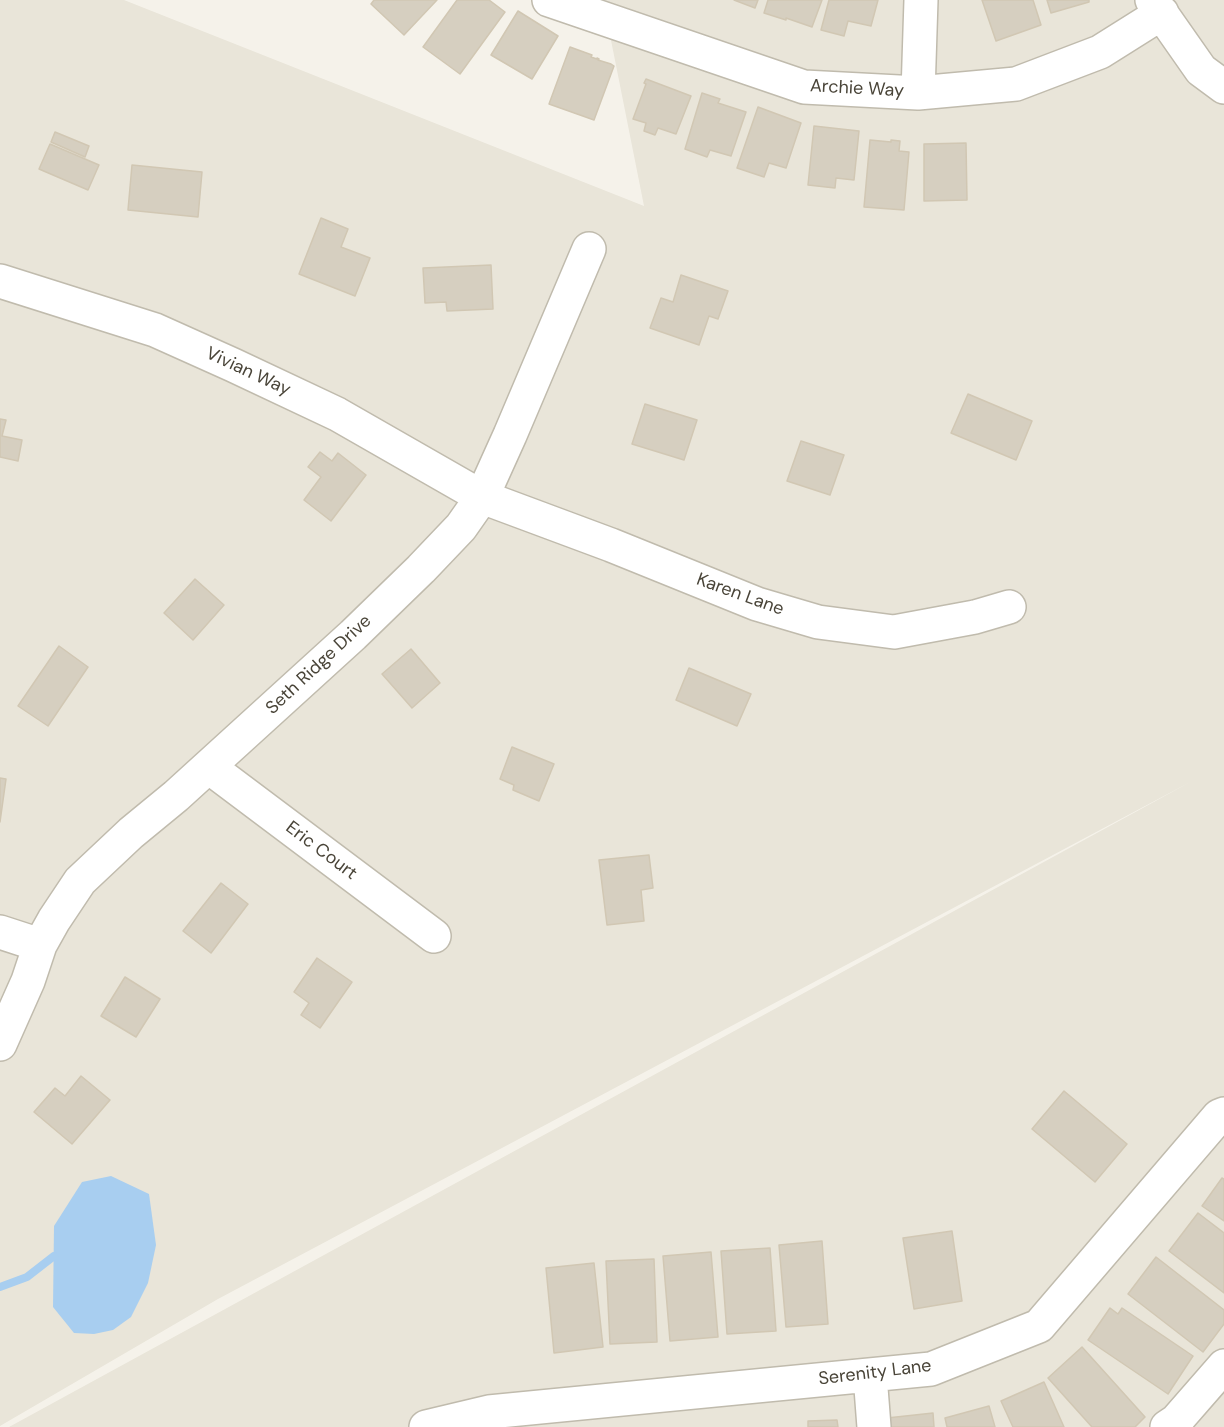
<!DOCTYPE html>
<html>
<head>
<meta charset="utf-8">
<style>
	body { margin:0 }
	canvas { display:block; background:#f5f2ea }
</style>
</head>
<body>
<canvas width="1224" height="1427"></canvas>
<script>
const ctx = document.querySelector('canvas').getContext('2d');
ctx.lineJoin = 'round';
function fillPath(path, color) {
  ctx.fillStyle = color;
  ctx.fill(path, 'evenodd');
}
function stroke(path, color, width, dash) {
  ctx.strokeStyle = color;
  ctx.lineWidth = width;
  ctx.lineCap = dash ? 'butt' : 'round';
  ctx.setLineDash(dash || []);
  ctx.stroke(path);
}
function drawText(font, color, halo, rows, align = 'center') {
  ctx.font = font + ' "DM Sans",sans-serif';
  ctx.lineWidth = 5;
  ctx.setLineDash([]);
  ctx.textBaseline = 'middle';
  ctx.strokeStyle = halo;
  ctx.fillStyle = color;
  for (const [text, x, y, turn = 0] of rows) {
    ctx.save();
    ctx.translate(x, y);
    ctx.rotate((+turn || 0) * Math.PI / 180);
    ctx.textAlign = isNaN(turn) ? turn : align;
    if (halo) ctx.strokeText(text, 0, 0);
    ctx.fillText(text, 0, 0);
    ctx.restore();
  }
}
fillPath(new Path2D(`
	M 0,0 L 124,0 L 644,206 L 603,0 L 1224,0 L 1224,1427 L 9,1427 L 1194,780 L 218,1299 L 0,1426 Z`), '#e9e5d9');
fillPath(new Path2D(`
	M 111,1176 L 149,1194 L 156,1245 L 148,1283 L 131,1317 L 113,1330 L 94,1334 L 74,1333 L 53,1307 L 54,1226 L 82,1182 Z`), '#a8cef0');
stroke(new Path2D(`
	M 0,1287 L 27,1277 L 54,1256`), '#a8cef0', 8);
const building = new Path2D(`
	M 374,0 L 437,0 L 404,35 L 371,4 Z
	M 457,0 L 489,0 L 505,12 L 460,74 L 423,47 Z
	M 734,0 L 758,0 L 755,8 Z
	M 768,0 L 822,0 L 812,27 L 786,18 L 786,20 L 764,13 Z
	M 829,0 L 878,0 L 871,26 L 848,21 L 844,36 L 821,30 Z
	M 982,0 L 1033,0 L 1041,25 L 996,41 Z
	M 1047,0 L 1089,0 L 1089,2 L 1051,13 Z
	M 518,11 L 558,36 L 532,79 L 491,55 Z
	M 570,47 L 592,55 L 591,57 L 597,59 L 597,58 L 599,59 L 598,60 L 611,64 L 614,66 L 594,120 L 549,104 Z
	M 646,79 L 691,96 L 676,134 L 658,128 L 655,135 L 644,131 L 646,123 L 633,119 L 646,84 L 644,83 Z
	M 702,93 L 720,99 L 718,103 L 746,112 L 731,156 L 710,150 L 707,157 L 685,149 Z
	M 758,107 L 801,123 L 786,168 L 769,163 L 764,177 L 737,168 Z
	M 814,126 L 859,131 L 854,180 L 836,178 L 835,188 L 808,185 Z
	M 55,132 L 89,146 L 85,157 L 51,142 Z
	M 870,140 L 891,142 L 891,140 L 900,141 L 899,151 L 909,152 L 904,210 L 864,207 Z
	M 966,143 L 967,200 L 924,201 L 924,144 Z
	M 50,144 L 99,165 L 88,190 L 39,169 Z
	M 132,165 L 202,172 L 198,217 L 128,210 Z
	M 321,218 L 348,229 L 341,247 L 370,258 L 355,296 L 299,274 Z
	M 491,265 L 493,309 L 447,311 L 446,302 L 425,303 L 423,268 Z
	M 681,275 L 728,291 L 718,319 L 709,316 L 699,345 L 650,328 L 661,298 L 673,302 Z
	M 968,394 L 1032,421 L 1016,460 L 951,433 Z
	M 645,404 L 697,420 L 684,460 L 632,444 Z
	M 0,419 L 6,420 L 2,436 L 22,440 L 18,461 L 0,457 Z
	M 801,441 L 844,455 L 830,495 L 787,481 Z
	M 320,452 L 332,461 L 338,453 L 366,475 L 331,521 L 304,500 L 321,477 L 308,467 Z
	M 195,579 L 224,605 L 193,640 L 164,613 Z
	M 59,646 L 88,667 L 48,726 L 18,706 Z
	M 411,649 L 440,683 L 412,708 L 382,674 Z
	M 689,668 L 751,694 L 737,726 L 676,700 Z
	M 512,747 L 554,764 L 539,801 L 513,790 L 514,785 L 500,779 Z
	M 0,778 L 6,779 L 0,822 Z
	M 649,855 L 653,888 L 641,890 L 644,921 L 607,925 L 599,860 Z
	M 221,883 L 248,904 L 211,953 L 183,931 Z
	M 317,958 L 352,982 L 320,1028 L 301,1015 L 309,1003 L 294,992 Z
	M 125,977 L 160,999 L 136,1037 L 101,1016 Z
	M 81,1076 L 110,1100 L 72,1144 L 34,1112 L 55,1088 L 65,1096 Z
	M 1064,1091 L 1127,1144 L 1095,1182 L 1032,1129 Z
	M 1222,1178 L 1224,1179 L 1224,1221 L 1202,1206 Z
	M 1198,1213 L 1224,1233 L 1224,1293 L 1169,1251 Z
	M 952,1231 L 962,1301 L 914,1309 L 903,1238 Z
	M 822,1241 L 828,1324 L 786,1327 L 779,1245 Z
	M 770,1248 L 776,1331 L 727,1334 L 721,1251 Z
	M 711,1252 L 718,1337 L 670,1341 L 663,1256 Z
	M 1156,1257 L 1224,1310 L 1224,1324 L 1203,1352 L 1128,1294 Z
	M 654,1259 L 657,1342 L 610,1344 L 606,1261 Z
	M 594,1263 L 603,1347 L 554,1353 L 546,1268 Z
	M 1110,1308 L 1118,1314 L 1122,1308 L 1193,1356 L 1168,1394 L 1088,1340 Z
	M 1082,1347 L 1145,1417 L 1135,1427 L 1092,1427 L 1048,1378 Z
	M 1044,1382 L 1064,1427 L 1013,1427 L 1001,1401 Z
	M 989,1406 L 995,1427 L 947,1427 L 945,1418 Z
	M 933,1413 L 934,1427 L 887,1427 L 887,1418 Z
	M 837,1420 L 838,1427 L 808,1427 L 808,1421 Z`);
fillPath(building, '#d6cfc0');
stroke(building, '#d1c7b3', 1.5);
const minor = new Path2D(`
	M 549,0 L 804,87 L 918,93 L 1016,84 L 1100,52 L 1162,13
	M 1152,0 L 1201,70 L 1224,87
	M 918,93 L 921,0
	M 0,281 L 155,330 L 233,365 L 337,414 L 482,497 L 611,545 L 757,604 L 818,622 L 894,632 L 975,617 L 1009,607
	M 209,767 L 434,936
	M 0,932 L 40,945
	M 0,1044 L 28,981 L 40,945 L 54,920 L 80,881 L 131,833 L 176,796 L 353,635 L 421,569 L 461,527 L 482,497 L 510,435 L 589,249
	M 870,1375 L 874,1427
	M 426,1427 L 489,1412 L 931,1369 L 1039,1326 L 1219,1116 L 1224,1114
	M 1167,1427 L 1176,1421 L 1224,1366`);
stroke(minor, '#c0bbad', 36);
stroke(minor, '#fff', 33);
drawText('18px', '#494438', '#fff', [
	["Archie Way",857,89,3],
	["Vivian Way",248,372,25],
	["Karen Lane",740,595,20],
	["Seth Ridge Drive",319,665,-43],
	["Eric Court",321,851,37],
	["Serenity Lane",875,1373,-7]
]);
</script>
</body>
</html>
